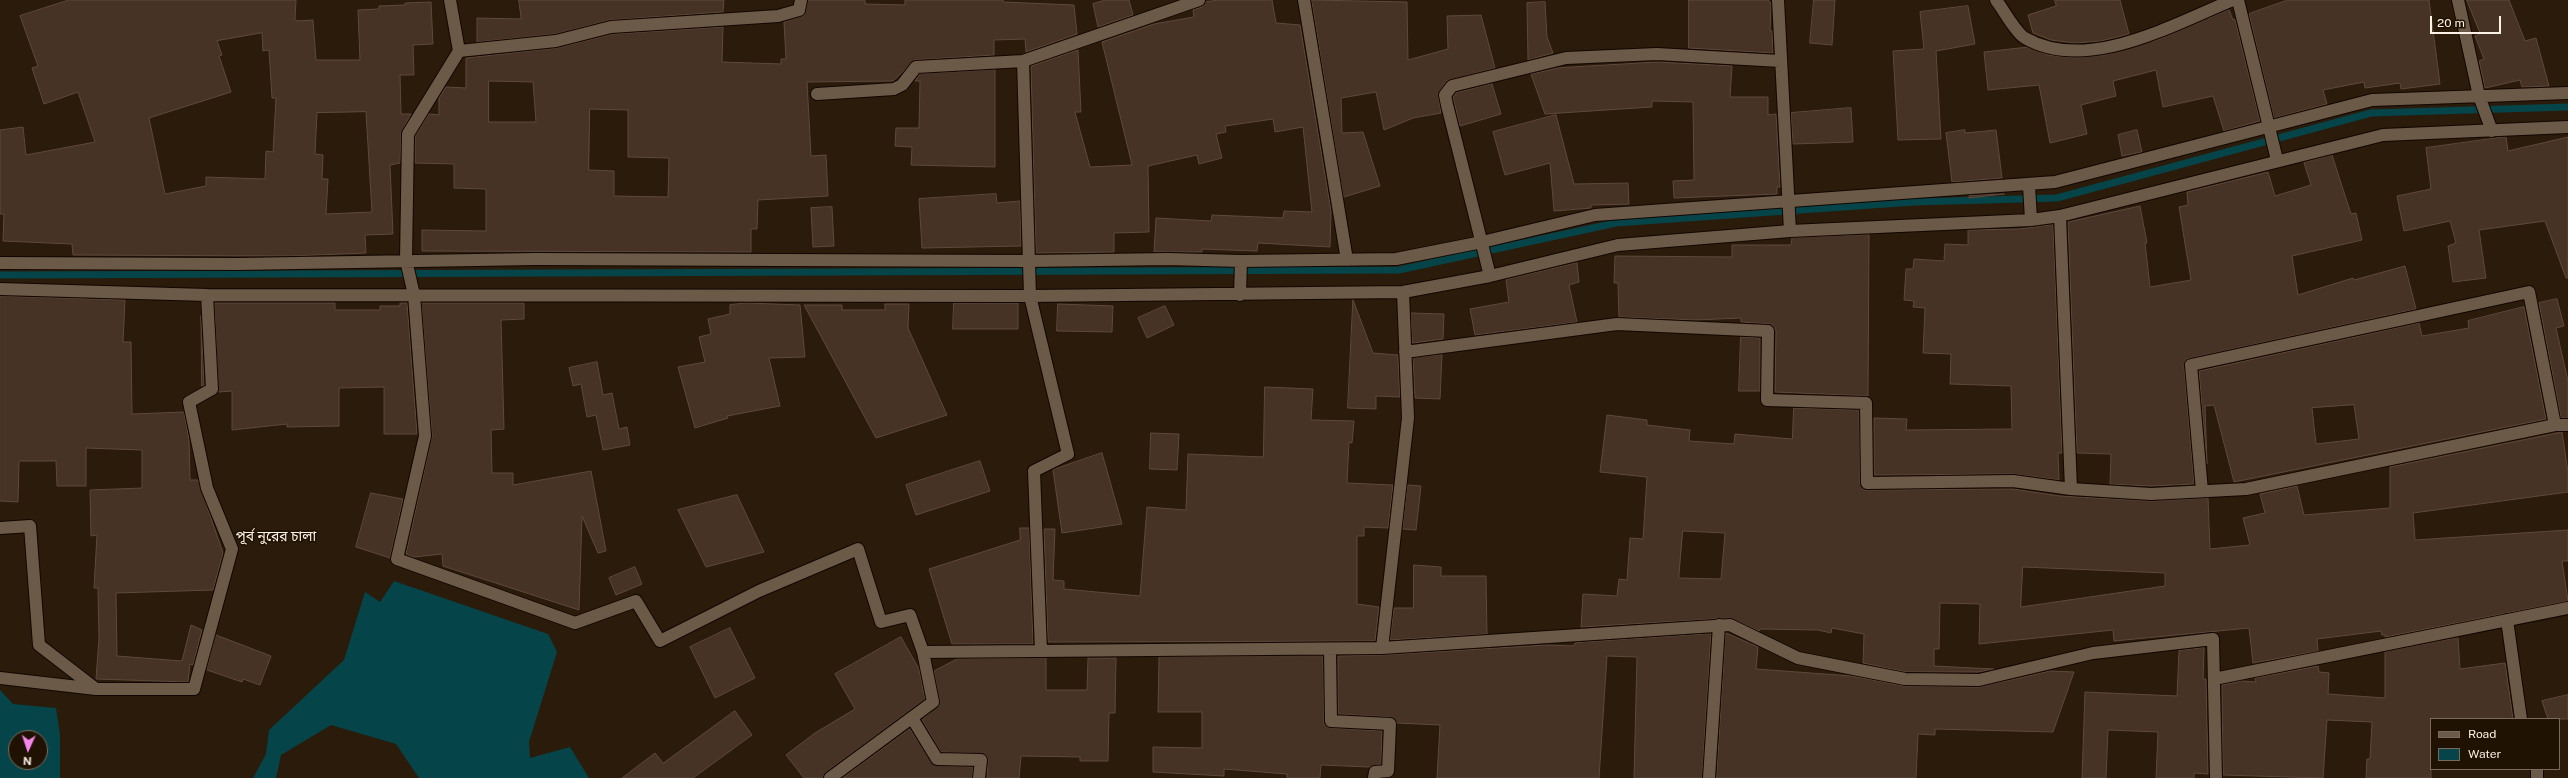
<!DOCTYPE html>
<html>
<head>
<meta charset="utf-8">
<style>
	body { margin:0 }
	#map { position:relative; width:2568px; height:778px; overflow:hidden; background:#2a1b0b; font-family:"Public Sans",sans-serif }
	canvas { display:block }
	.legend { position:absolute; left:2430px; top:718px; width:130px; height:52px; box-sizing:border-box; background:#201203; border:1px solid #786b5e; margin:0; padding:5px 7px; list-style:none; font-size:12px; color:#fbf1e6 }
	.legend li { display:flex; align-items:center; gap:8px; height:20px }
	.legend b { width:20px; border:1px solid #786b5e }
	.north { position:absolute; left:8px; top:730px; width:40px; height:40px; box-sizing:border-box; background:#201203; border:1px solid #786b5e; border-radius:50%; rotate:183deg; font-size:11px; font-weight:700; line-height:16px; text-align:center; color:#fbf1e6 }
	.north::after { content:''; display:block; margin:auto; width:14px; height:18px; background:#f688ed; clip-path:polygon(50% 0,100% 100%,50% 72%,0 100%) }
	.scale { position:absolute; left:2430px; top:16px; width:71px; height:18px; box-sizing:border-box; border:2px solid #fbf1e6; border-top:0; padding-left:5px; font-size:12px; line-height:14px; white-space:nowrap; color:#fbf1e6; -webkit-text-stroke:3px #201203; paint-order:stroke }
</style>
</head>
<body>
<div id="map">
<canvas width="2568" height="778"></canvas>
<ul class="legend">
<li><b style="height:5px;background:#6b5a47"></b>Road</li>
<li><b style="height:11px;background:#054549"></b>Water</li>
</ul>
<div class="north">N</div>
<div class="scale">20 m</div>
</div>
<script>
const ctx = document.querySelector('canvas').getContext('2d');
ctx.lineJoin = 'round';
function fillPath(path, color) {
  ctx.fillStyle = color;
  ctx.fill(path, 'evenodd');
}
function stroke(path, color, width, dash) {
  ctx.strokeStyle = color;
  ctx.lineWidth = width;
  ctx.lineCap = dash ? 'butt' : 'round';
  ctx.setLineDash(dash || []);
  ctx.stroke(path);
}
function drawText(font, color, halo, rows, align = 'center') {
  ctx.font = font + ' "Public Sans","Noto Sans Bengali",sans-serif';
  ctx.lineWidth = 3;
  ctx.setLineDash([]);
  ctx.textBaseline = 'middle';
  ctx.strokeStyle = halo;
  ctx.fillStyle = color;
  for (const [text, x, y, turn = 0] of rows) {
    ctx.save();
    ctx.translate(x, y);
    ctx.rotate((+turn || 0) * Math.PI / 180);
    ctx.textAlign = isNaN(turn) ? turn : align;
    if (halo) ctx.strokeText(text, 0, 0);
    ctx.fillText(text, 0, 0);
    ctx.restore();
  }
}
fillPath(new Path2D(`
	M 394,581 L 548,634 L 557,652 L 529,742 L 530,758 L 570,747 L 589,778 L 419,778 L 396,744 L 331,725 L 281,755 L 276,778 L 253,778 L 266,754 L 269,730 L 344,660 L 365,592 L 380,602 Z
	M 0,690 L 13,704 L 56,708 L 60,735 L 60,778 L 0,778 ZM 16,738 L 40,738 L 40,762 L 16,762 Z`), '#054549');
stroke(new Path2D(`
	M 0,275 L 1399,270 L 1616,223 L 1914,202 L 2057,198 L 2371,113 L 2568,107`), '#054549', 7);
const building = new Path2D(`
	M 69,0 L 296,0 L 295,19 L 297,21 L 313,20 L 316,60 L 360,60 L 358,10 L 379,9 L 379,6 L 405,5 L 405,3 L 431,2 L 433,44 L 413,45 L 414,75 L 400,75 L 401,114 L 411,114 L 401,133 L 400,163 L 390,165 L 393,234 L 365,235 L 366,253 L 290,256 L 73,255 L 72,244 L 3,241 L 4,214 L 0,214 L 0,130 L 23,127 L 26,155 L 95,142 L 78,92 L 44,104 L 32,68 L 38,66 L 20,16 ZM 262,33 L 263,51 L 269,50 L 272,98 L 276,98 L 273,152 L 266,151 L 265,179 L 206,177 L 206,186 L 165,194 L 149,118 L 231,92 L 219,56 L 222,55 L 217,41 ZM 366,112 L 372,212 L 326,214 L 328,179 L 322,179 L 323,155 L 315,154 L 317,113 Z
	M 519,0 L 724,0 L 723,12 L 610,20 L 555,34 L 477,42 L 477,18 L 521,19 Z
	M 808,0 L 865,0 L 865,4 L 905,5 L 905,0 L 1003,0 L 1003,2 L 1074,5 L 1077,34 L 1026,52 L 1025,39 L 994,40 L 994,55 L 915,60 L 893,81 L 807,82 L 811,156 L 826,155 L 828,196 L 758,200 L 757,229 L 751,229 L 751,252 L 422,251 L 422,230 L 486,231 L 486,189 L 454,188 L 454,164 L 415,163 L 415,136 L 429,114 L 439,115 L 439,98 L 446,87 L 466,88 L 466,58 L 557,48 L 612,34 L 723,27 L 722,62 L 781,64 L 781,59 L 786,59 L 784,22 L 804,15 ZM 489,81 L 533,82 L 536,122 L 489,122 ZM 590,109 L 628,110 L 628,157 L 669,158 L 668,197 L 614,196 L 614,171 L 589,170 Z
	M 1106,0 L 1129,0 L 1133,15 L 1098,27 L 1093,4 Z
	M 1219,0 L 1272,0 L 1276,23 L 1300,25 L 1331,211 L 1330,247 L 1258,243 L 1257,251 L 1202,249 L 1202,252 L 1154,252 L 1156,218 L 1211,221 L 1212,215 L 1283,218 L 1284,211 L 1312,212 L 1303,127 L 1275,132 L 1273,119 L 1225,126 L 1226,132 L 1216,134 L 1222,158 L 1199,164 L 1197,155 L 1148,166 L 1149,232 L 1114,233 L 1114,252 L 1036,253 L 1031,66 L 1078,50 L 1081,112 L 1075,112 L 1090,167 L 1132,165 L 1102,42 L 1154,24 L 1194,17 L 1193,10 L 1202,7 L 1206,2 Z
	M 1312,0 L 1407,2 L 1408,60 L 1448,49 L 1447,16 L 1481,15 L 1495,68 L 1446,81 L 1438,94 L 1441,113 L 1413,118 L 1384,130 L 1376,92 L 1341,98 L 1342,133 L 1363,132 L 1380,186 L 1344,197 Z
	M 1689,0 L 1768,0 L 1771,3 L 1770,31 L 1772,31 L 1773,53 L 1689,48 Z
	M 1814,0 L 1835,0 L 1832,45 L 1810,43 Z
	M 2055,0 L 2120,0 L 2129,34 L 2101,41 L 2075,43 L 2051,40 L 2033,33 L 2028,15 L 2056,6 Z
	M 2288,0 L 2429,0 L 2440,84 L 2401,89 L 2400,83 L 2365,88 L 2364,82 L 2323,90 L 2327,104 L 2274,118 L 2249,14 Z
	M 2467,0 L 2509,0 L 2525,41 L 2536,38 L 2549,86 L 2522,87 L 2520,80 L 2485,88 L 2479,61 L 2484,59 L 2475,36 L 2480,34 Z
	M 1545,2 L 1547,37 L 1553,53 L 1528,60 L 1527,3 Z
	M 1968,6 L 1975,44 L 1936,51 L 1941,139 L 1898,140 L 1893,51 L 1924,49 L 1920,12 Z
	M 2229,10 L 2233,20 L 2235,19 L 2260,121 L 2224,131 L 2213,96 L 2163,107 L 2156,70 L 2113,81 L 2116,96 L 2081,105 L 2087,134 L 2050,143 L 2039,85 L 1988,90 L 1984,52 L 2028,47 L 2048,55 L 2075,58 L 2104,55 L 2160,39 Z
	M 1657,62 L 1732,66 L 1730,97 L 1768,97 L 1768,115 L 1776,114 L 1780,187 L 1777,187 L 1777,194 L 1674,198 L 1673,181 L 1694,180 L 1693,102 L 1652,101 L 1652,107 L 1545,114 L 1531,74 L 1558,68 Z
	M 995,70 L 995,167 L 911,165 L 912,147 L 895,146 L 896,128 L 919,128 L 920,81 L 915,81 L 920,74 Z
	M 1492,84 L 1501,114 L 1460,126 L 1453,97 L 1456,93 Z
	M 1851,108 L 1853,142 L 1793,144 L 1791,113 Z
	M 1556,115 L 1574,184 L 1628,183 L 1629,204 L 1591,205 L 1591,208 L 1554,211 L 1550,163 L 1505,175 L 1493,132 Z
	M 1965,130 L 1965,133 L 1996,130 L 2002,178 L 1952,182 L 1946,133 Z
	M 2137,130 L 2142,152 L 2122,156 L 2118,135 Z
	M 2506,137 L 2508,151 L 2568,137 L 2568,278 L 2566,278 L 2545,221 L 2479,230 L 2486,278 L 2453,282 L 2448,246 L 2456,243 L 2450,221 L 2404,231 L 2397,196 L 2431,189 L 2426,148 Z
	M 2332,155 L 2351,214 L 2356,213 L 2362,240 L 2292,256 L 2298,295 L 2353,278 L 2354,280 L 2405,266 L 2416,309 L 2186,359 L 2184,366 L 2194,484 L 2151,486 L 2110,484 L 2111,454 L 2077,453 L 2068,222 L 2140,206 L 2147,243 L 2145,243 L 2150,287 L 2191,280 L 2179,207 L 2188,205 L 2187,192 L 2268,172 L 2275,196 L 2311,185 L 2304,163 Z
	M 996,194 L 997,203 L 1020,201 L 1021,246 L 922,248 L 919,199 Z
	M 2004,194 L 1969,198 L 1969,196 Z
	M 832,207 L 834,246 L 813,247 L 811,208 Z
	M 2053,225 L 2062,453 L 2058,453 L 2059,480 L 2013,474 L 1874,475 L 1874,418 L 1907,419 L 1906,430 L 2012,429 L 2011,386 L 1950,384 L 1951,354 L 1923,353 L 1925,308 L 1913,307 L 1914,301 L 1904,300 L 1906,269 L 1913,269 L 1914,259 L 1944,261 L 1945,244 L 1968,245 L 1968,230 L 2019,229 Z
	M 1869,235 L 1868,396 L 1775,392 L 1776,331 L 1772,324 L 1741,322 L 1741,318 L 1695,320 L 1619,317 L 1618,283 L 1614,283 L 1615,256 L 1732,257 L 1732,245 L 1791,245 L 1792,238 Z
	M 1577,263 L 1579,282 L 1569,285 L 1577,322 L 1475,335 L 1470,309 L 1509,302 L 1506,280 Z
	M 0,296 L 125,300 L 123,342 L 131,342 L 132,414 L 184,412 L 189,440 L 190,480 L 198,480 L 223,553 L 213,590 L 116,593 L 117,656 L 182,661 L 191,625 L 202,630 L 193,665 L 190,664 L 188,682 L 96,679 L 99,639 L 98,588 L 94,588 L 97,535 L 91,536 L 90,490 L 142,488 L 142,450 L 86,448 L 86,486 L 57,486 L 56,461 L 19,461 L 18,502 L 0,501 Z
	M 2557,299 L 2564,326 L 2556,328 L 2568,381 L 2568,418 L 2561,418 L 2539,303 Z
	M 1353,300 L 1373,353 L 1398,355 L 1400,397 L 1376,396 L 1376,409 L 1348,408 Z
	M 215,303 L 335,303 L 335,310 L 380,310 L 380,306 L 400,306 L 400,303 L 407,303 L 417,434 L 384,434 L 384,387 L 339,388 L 339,426 L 287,427 L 287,424 L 232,430 L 232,391 L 219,392 Z
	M 422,303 L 524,303 L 524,319 L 501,320 L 504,429 L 491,430 L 492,473 L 513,473 L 513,485 L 591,471 L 606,551 L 598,553 L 582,516 L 579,610 L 443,566 L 442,554 L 414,557 L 406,554 L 432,436 Z
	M 747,303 L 800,305 L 805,357 L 769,358 L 780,406 L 727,416 L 728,418 L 695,428 L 678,367 L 705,362 L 699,337 L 711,334 L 708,319 L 730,314 L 730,305 Z
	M 954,303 L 1018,303 L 1018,329 L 953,329 Z
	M 885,304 L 909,304 L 908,328 L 947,415 L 876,438 L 804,305 L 842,305 L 842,310 L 885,310 Z
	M 1058,304 L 1113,306 L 1112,332 L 1057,331 Z
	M 1165,306 L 1174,325 L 1147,338 L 1138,318 Z
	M 2524,307 L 2546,419 L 2234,482 L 2214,405 L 2205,406 L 2207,464 L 2199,371 L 2419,323 L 2422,336 L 2469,328 L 2468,321 ZM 2354,405 L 2359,439 L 2316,444 L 2312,408 Z
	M 1411,313 L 1444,314 L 1443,339 L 1413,343 Z
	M 201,316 L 204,385 L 202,386 Z
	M 1741,337 L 1760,338 L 1760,391 L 1739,391 Z
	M 1442,355 L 1440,399 L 1415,398 L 1413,358 Z
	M 597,362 L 603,395 L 612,393 L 619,429 L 627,427 L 630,445 L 603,450 L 596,415 L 587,417 L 581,384 L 573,386 L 569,368 Z
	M 1265,387 L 1313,389 L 1311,420 L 1354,421 L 1352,443 L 1349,442 L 1347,483 L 1393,485 L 1388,528 L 1364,527 L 1364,536 L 1357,536 L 1357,604 L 1379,607 L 1375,641 L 1048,642 L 1044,529 L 1055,529 L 1053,580 L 1064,581 L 1064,589 L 1140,596 L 1147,507 L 1186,510 L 1188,454 L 1263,457 Z
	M 1794,408 L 1859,410 L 1860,483 L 1864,490 L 2013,489 L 2060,496 L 2151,501 L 2208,498 L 2210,549 L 2250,545 L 2243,518 L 2265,513 L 2260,494 L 2297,486 L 2304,515 L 2390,508 L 2390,467 L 2562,432 L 2568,472 L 2568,492 L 2413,513 L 2415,540 L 2568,530 L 2568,561 L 2562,561 L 2568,601 L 2385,637 L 2385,635 L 2382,635 L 2381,631 L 2317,639 L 2318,651 L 2253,663 L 2249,628 L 2114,641 L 2113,630 L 1979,644 L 1980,604 L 1940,603 L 1939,649 L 1934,649 L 1934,666 L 1994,669 L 1978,672 L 1906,672 L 1863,663 L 1864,634 L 1832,628 L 1831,633 L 1818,630 L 1760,629 L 1759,631 L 1730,618 L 1581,627 L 1583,594 L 1617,596 L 1619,579 L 1627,580 L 1630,538 L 1643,539 L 1647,477 L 1600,472 L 1607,415 L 1647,420 L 1647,425 L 1690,430 L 1689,441 L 1734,444 L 1735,434 L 1792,439 ZM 1683,531 L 1725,533 L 1721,579 L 1679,578 ZM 2023,567 L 2165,573 L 2165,586 L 2021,607 Z
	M 1151,433 L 1179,434 L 1177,470 L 1150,469 Z
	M 1102,453 L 1122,524 L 1062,533 L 1053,470 Z
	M 980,461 L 990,491 L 916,515 L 906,485 Z
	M 1408,485 L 1421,486 L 1416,530 L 1403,529 Z
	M 371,493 L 403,499 L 390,558 L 356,547 Z
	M 737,495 L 764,552 L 706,567 L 678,510 Z
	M 1020,528 L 1029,528 L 1033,644 L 952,644 L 929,569 L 1020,540 Z
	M 1414,565 L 1441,567 L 1441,576 L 1486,576 L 1487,634 L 1390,640 L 1394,608 L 1413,608 Z
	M 635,567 L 642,584 L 616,595 L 609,578 Z
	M 730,628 L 755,678 L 715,698 L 690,647 Z
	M 1726,633 L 1758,647 L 1756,669 L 1852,676 L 1904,686 L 1979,687 L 2050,671 L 2074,672 L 2053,732 L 1935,729 L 1935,735 L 1918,734 L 1916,778 L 1717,778 Z
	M 1711,634 L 1702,778 L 1634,778 L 1637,657 L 1607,656 L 1599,778 L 1437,778 L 1440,725 L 1397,723 L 1390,717 L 1338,714 L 1338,656 L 1382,655 L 1547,645 L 1574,646 L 1575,643 Z
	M 216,635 L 271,656 L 260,685 L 243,679 L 242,682 L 207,670 Z
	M 901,637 L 919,669 L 925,699 L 826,772 L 823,778 L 804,778 L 786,755 L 815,733 L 855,709 L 835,674 Z
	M 2458,638 L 2460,669 L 2505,663 L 2513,719 L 2431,719 L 2431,778 L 2366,778 L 2367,759 L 2370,759 L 2372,722 L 2327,720 L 2323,778 L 2223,775 L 2222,685 L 2241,681 L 2256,682 L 2255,678 L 2318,666 L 2319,672 L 2329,673 L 2328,694 L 2385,698 L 2385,652 Z
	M 2204,648 L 2203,679 L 2206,679 L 2208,774 L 2194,773 L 2194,778 L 2156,778 L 2158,732 L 2108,730 L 2106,778 L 2082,778 L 2085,692 L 2177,696 L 2179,651 Z
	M 1323,656 L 1324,724 L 1331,728 L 1382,731 L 1381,764 L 1369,767 L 1321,765 L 1320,778 L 1287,778 L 1287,774 L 1224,769 L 1224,776 L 1153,772 L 1153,747 L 1202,748 L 1202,712 L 1158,712 L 1159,657 Z
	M 1046,658 L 1046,690 L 1087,690 L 1088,658 L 1116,658 L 1115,713 L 1109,713 L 1108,761 L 1080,761 L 1080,757 L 1021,756 L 1019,778 L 987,778 L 988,760 L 985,754 L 941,752 L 922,720 L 940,704 L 934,671 L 957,659 Z
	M 2568,695 L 2568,719 L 2548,719 L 2542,701 Z
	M 735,711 L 752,735 L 693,778 L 622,778 L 655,753 L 663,763 Z
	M 910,729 L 933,765 L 973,767 L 972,778 L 843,778 Z`);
fillPath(building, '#473326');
stroke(building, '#5e493c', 1);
const minor = new Path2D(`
	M 450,0 L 459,51 L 408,134 L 406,260 L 414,295 L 425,436 L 397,559 L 575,623 L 636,601 L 660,641 L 759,591 L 858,549 L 881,622 L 910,615 L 923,652
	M 1304,0 L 1347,260
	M 1778,0 L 1790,231
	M 1996,0 C 2003,9 2016,33 2025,38 C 2087,74 2174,24 2233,0
	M 2238,0 L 2277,160
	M 2458,0 L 2479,96 L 2492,131
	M 459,51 L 556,41 L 611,27 L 778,16 L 799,10 L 801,0
	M 817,94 L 894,89 L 902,85 L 916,67 L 1023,61
	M 2029,185 L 2031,220
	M 2060,216 L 2071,489
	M 0,263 L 238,264 L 535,259 L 1029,261 L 1168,259 L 1241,261 L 1396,259 L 1482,242 L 1595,215 L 2055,182 L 2372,100 L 2568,93
	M 1490,276 L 1447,105 L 1445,95 L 1452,86 L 1566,58 L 1657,54 L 1780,61
	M 0,289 L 207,295 L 1030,296 L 1403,292 L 1490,276 L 1618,245 L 1790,231 L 2031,220 L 2060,216 L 2383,135 L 2568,127
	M 1240,295 L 1241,261
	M 1405,352 L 1617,324 L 1768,331 L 1767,400 L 1866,403 L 1867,483 L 2013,481 L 2071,489 L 2151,494 L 2246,489 L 2555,425 L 2568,425
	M 2202,491 L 2191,365 L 2529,292 L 2555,425
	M 0,528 L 30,526 L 39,645 L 96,689 L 194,689 L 232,549 L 207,488 L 189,402 L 212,389 L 207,295
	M 2507,620 L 2521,719
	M 1382,648 L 1408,418 L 1403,292
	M 1330,649 L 1331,721 L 1390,724 L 1388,771 L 1375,772 L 1374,778
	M 1041,651 L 1034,471 L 1068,454 L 1030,296 L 1023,61 L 1199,0
	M 0,678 L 96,689
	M 2214,679 L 2568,608
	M 912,718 L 937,759 L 981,760 L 979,778
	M 2537,769 L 2537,778
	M 830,778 L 933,702 L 923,652 L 1382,648 L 1730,625 L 1798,658 L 1905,679 L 1979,680 L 2093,653 L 2213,639 L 2216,778
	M 1709,778 L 1719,625`);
stroke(minor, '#120600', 14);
stroke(minor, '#6b5a47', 12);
drawText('14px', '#fbf1e6', '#201203', [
	["পূর্ব নুরের চালা",276,537]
]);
</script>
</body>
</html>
